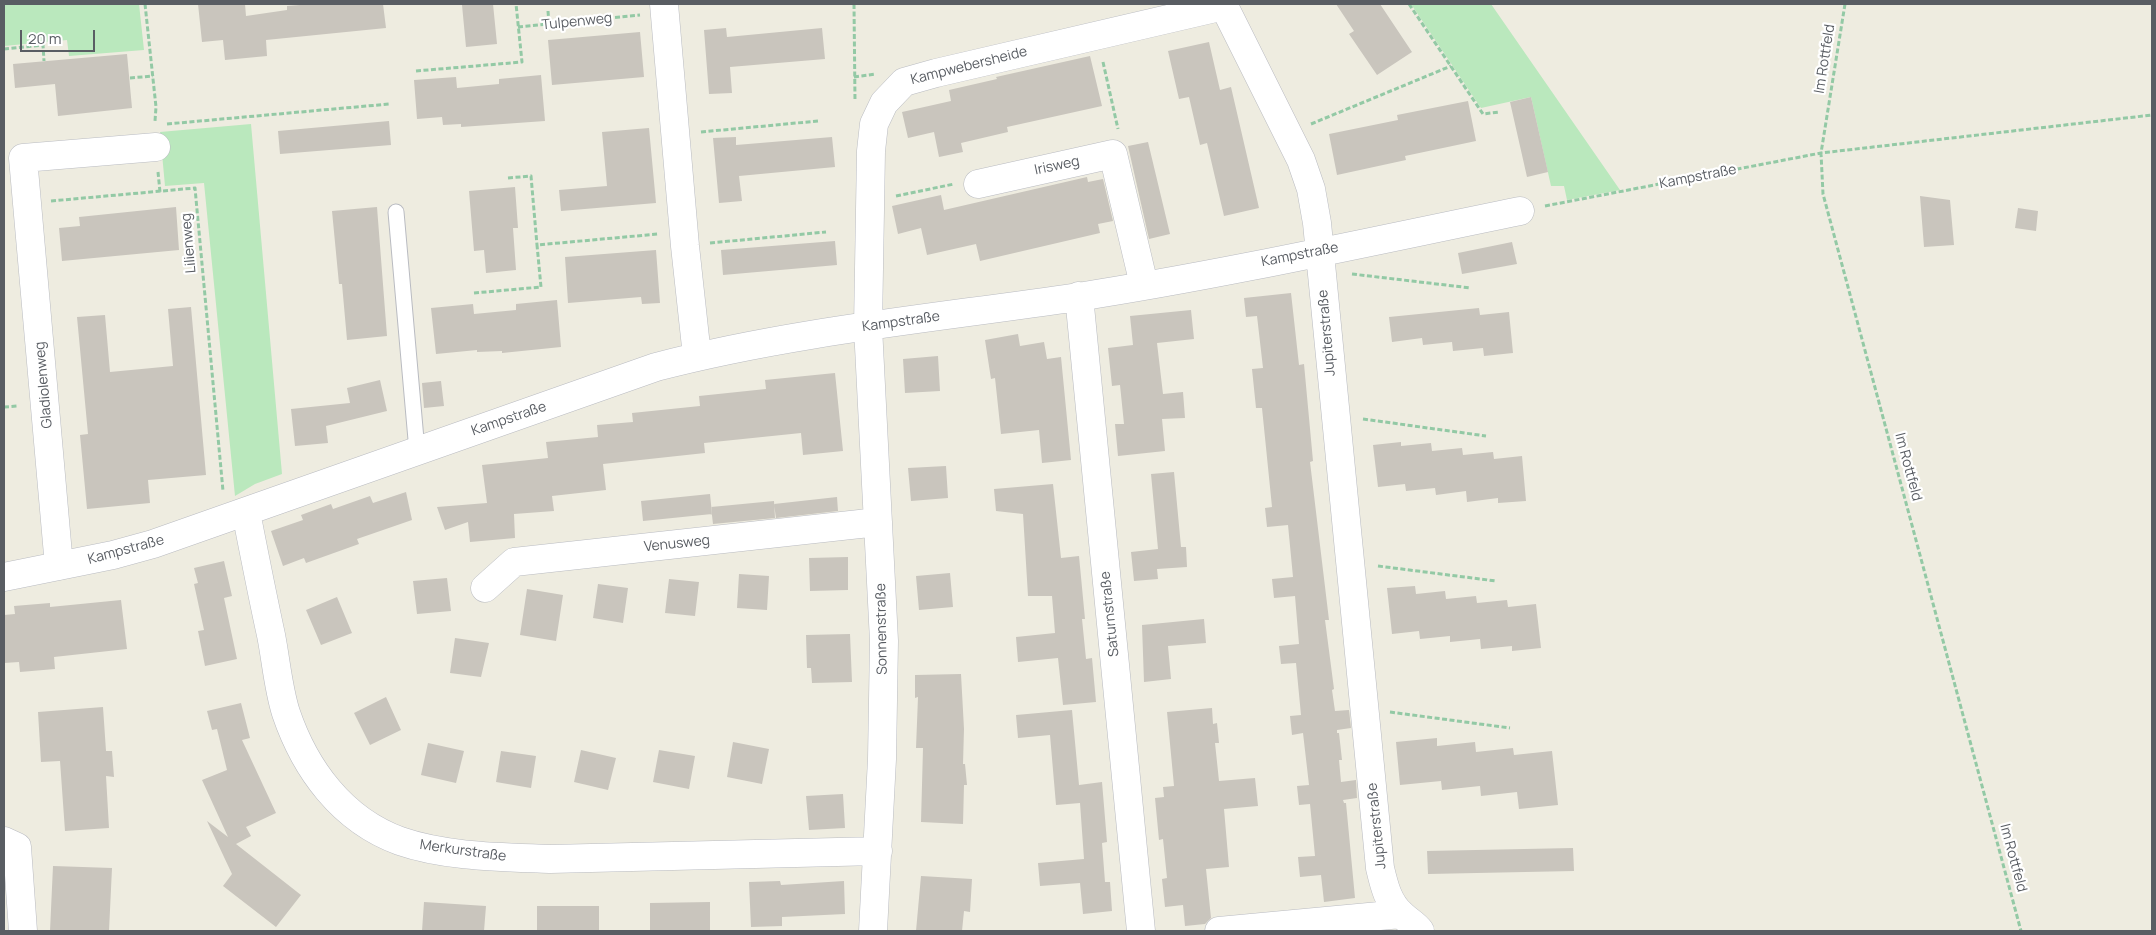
<!DOCTYPE html>
<html>
<head>
<meta charset="utf-8">
<style>
	body { margin:0 }
	#map { position:relative; width:2156px; height:935px; overflow:hidden; background:#eeece0; font-family:Manrope,sans-serif }
	canvas { display:block }
	.frame { position:absolute; inset:0; border:5px solid #595d63; pointer-events:none }
	.scale { position:absolute; left:20px; top:30px; width:75px; height:22px; box-sizing:border-box; border:2px solid #595d63; border-top:0; padding-left:6px; font-size:15px; line-height:18px; white-space:nowrap; color:#595d63; -webkit-text-stroke:4px #fff; paint-order:stroke }
</style>
</head>
<body>
<div id="map">
<canvas width="2156" height="935"></canvas>
<div class="frame"></div>
<div class="scale">20 m</div>
</div>
<script>
const ctx = document.querySelector('canvas').getContext('2d');
ctx.lineJoin = 'round';
function fillPath(path, color) {
  ctx.fillStyle = color;
  ctx.fill(path, 'evenodd');
}
function stroke(path, color, width, dash) {
  ctx.strokeStyle = color;
  ctx.lineWidth = width;
  ctx.lineCap = dash ? 'butt' : 'round';
  ctx.setLineDash(dash || []);
  ctx.stroke(path);
}
function drawText(font, color, halo, rows, align = 'center') {
  ctx.font = font + ' Manrope,sans-serif';
  ctx.lineWidth = 4.5;
  ctx.setLineDash([]);
  ctx.textBaseline = 'middle';
  ctx.strokeStyle = halo;
  ctx.fillStyle = color;
  for (const [text, x, y, turn = 0] of rows) {
    ctx.save();
    ctx.translate(x, y);
    ctx.rotate((+turn || 0) * Math.PI / 180);
    ctx.textAlign = isNaN(turn) ? turn : align;
    if (halo) ctx.strokeText(text, 0, 0);
    ctx.fillText(text, 0, 0);
    ctx.restore();
  }
}
fillPath(new Path2D(`
	M 4,4 L 139,4 L 144,50 L 69,56 L 67,40 L 4,46 Z
	M 1411,4 L 1491,4 L 1620,190 L 1567,200 L 1564,186 L 1551,186 L 1531,97 L 1481,108 Z
	M 251,124 L 282,474 L 255,484 L 235,496 L 204,183 L 165,186 L 160,132 Z`), '#bae8bd');
fillPath(new Path2D(`
	M 198,4 L 245,4 L 246,16 L 287,10 L 287,6 L 312,4 L 383,4 L 386,28 L 266,40 L 267,56 L 225,60 L 223,40 L 202,42 Z
	M 473,4 L 493,4 L 497,44 L 466,47 L 462,5 Z
	M 1336,4 L 1380,4 L 1412,52 L 1377,75 L 1349,34 L 1354,31 Z
	M 726,28 L 727,37 L 822,28 L 825,59 L 730,67 L 732,93 L 709,94 L 704,30 Z
	M 640,32 L 644,77 L 552,85 L 548,40 Z
	M 1209,42 L 1220,90 L 1231,87 L 1259,208 L 1224,216 L 1207,143 L 1200,145 L 1189,97 L 1179,99 L 1168,51 Z
	M 127,54 L 132,108 L 58,116 L 55,84 L 15,88 L 13,64 Z
	M 1090,56 L 1102,106 L 1007,127 L 1008,132 L 961,143 L 963,152 L 939,157 L 934,132 L 908,138 L 902,112 L 951,101 L 949,90 L 997,79 L 996,77 Z
	M 541,75 L 545,121 L 461,127 L 461,124 L 443,125 L 442,117 L 417,119 L 414,80 L 456,77 L 457,88 L 499,84 L 499,79 Z
	M 1531,97 L 1548,172 L 1527,177 L 1510,102 Z
	M 1468,101 L 1476,141 L 1405,156 L 1406,160 L 1337,175 L 1329,134 L 1398,120 L 1397,115 Z
	M 389,121 L 391,145 L 280,154 L 278,131 Z
	M 649,128 L 656,203 L 561,211 L 559,190 L 607,186 L 602,132 Z
	M 736,137 L 736,145 L 832,137 L 835,167 L 739,176 L 742,201 L 719,203 L 713,138 Z
	M 1148,142 L 1170,234 L 1149,239 L 1128,146 Z
	M 1087,177 L 1088,182 L 1103,179 L 1113,221 L 1098,224 L 1100,233 L 980,261 L 976,244 L 927,255 L 921,228 L 898,234 L 892,206 L 941,195 L 944,210 Z
	M 515,187 L 518,228 L 513,228 L 516,270 L 486,273 L 484,250 L 474,251 L 469,191 Z
	M 1920,196 L 1950,200 L 1954,245 L 1924,247 Z
	M 176,207 L 179,250 L 62,261 L 59,228 L 80,226 L 79,217 Z
	M 377,207 L 387,336 L 347,340 L 342,284 L 339,284 L 332,211 Z
	M 2018,208 L 2038,211 L 2036,231 L 2015,228 Z
	M 835,241 L 837,265 L 723,275 L 721,250 Z
	M 1512,242 L 1517,264 L 1462,274 L 1458,253 Z
	M 656,250 L 660,303 L 642,304 L 641,297 L 568,303 L 565,257 Z
	M 1291,293 L 1299,365 L 1304,364 L 1313,461 L 1310,462 L 1329,620 L 1325,620 L 1334,689 L 1332,690 L 1335,711 L 1349,710 L 1351,728 L 1337,730 L 1337,733 L 1339,733 L 1342,760 L 1339,760 L 1341,782 L 1356,780 L 1357,798 L 1343,800 L 1344,803 L 1346,803 L 1355,898 L 1324,902 L 1321,875 L 1300,877 L 1298,857 L 1315,856 L 1310,804 L 1299,805 L 1297,786 L 1309,785 L 1303,733 L 1292,735 L 1290,716 L 1301,715 L 1296,663 L 1281,664 L 1279,646 L 1299,644 L 1295,596 L 1274,598 L 1272,579 L 1293,577 L 1288,525 L 1267,527 L 1265,508 L 1272,507 L 1262,408 L 1256,408 L 1252,369 L 1263,368 L 1257,316 L 1246,317 L 1244,298 Z
	M 557,300 L 561,347 L 502,353 L 502,351 L 477,352 L 477,350 L 436,354 L 431,308 L 473,304 L 474,314 L 516,310 L 516,304 Z
	M 191,307 L 206,475 L 148,480 L 150,503 L 87,509 L 80,435 L 88,434 L 77,317 L 105,315 L 110,372 L 173,366 L 168,309 Z
	M 1479,308 L 1480,315 L 1509,312 L 1513,353 L 1484,356 L 1483,348 L 1453,351 L 1452,342 L 1423,345 L 1422,338 L 1392,342 L 1389,317 Z
	M 1191,310 L 1194,339 L 1157,343 L 1163,394 L 1183,392 L 1185,418 L 1162,419 L 1165,451 L 1118,456 L 1115,424 L 1124,424 L 1120,385 L 1112,386 L 1108,348 L 1133,345 L 1130,316 Z
	M 1018,334 L 1020,346 L 1044,342 L 1047,359 L 1061,357 L 1071,460 L 1042,463 L 1039,430 L 1001,434 L 995,378 L 991,379 L 985,340 Z
	M 938,356 L 940,391 L 905,393 L 903,359 Z
	M 835,373 L 843,451 L 803,455 L 801,433 L 704,443 L 705,453 L 603,464 L 606,490 L 552,496 L 554,511 L 514,514 L 515,538 L 470,542 L 468,522 L 445,530 L 437,507 L 487,503 L 482,465 L 548,458 L 546,442 L 598,437 L 597,425 L 633,422 L 632,413 L 700,406 L 699,396 L 766,389 L 765,380 Z
	M 380,380 L 387,411 L 326,426 L 328,443 L 295,446 L 291,409 L 350,403 L 347,388 Z
	M 441,381 L 444,406 L 424,408 L 422,383 Z
	M 1401,442 L 1401,446 L 1431,443 L 1432,451 L 1462,448 L 1463,455 L 1493,452 L 1494,459 L 1522,456 L 1526,501 L 1498,503 L 1498,498 L 1467,502 L 1466,491 L 1436,495 L 1435,488 L 1406,491 L 1405,484 L 1378,487 L 1373,445 Z
	M 946,466 L 948,498 L 911,501 L 908,468 Z
	M 1174,472 L 1181,547 L 1186,547 L 1187,567 L 1157,569 L 1158,579 L 1134,581 L 1131,552 L 1158,549 L 1151,474 Z
	M 1053,484 L 1061,558 L 1079,556 L 1085,619 L 1082,619 L 1086,659 L 1092,658 L 1096,702 L 1063,705 L 1058,658 L 1018,662 L 1016,637 L 1055,633 L 1052,596 L 1028,596 L 1023,514 L 996,511 L 994,489 Z
	M 406,492 L 412,520 L 357,539 L 359,544 L 306,563 L 304,558 L 283,566 L 271,531 L 303,520 L 301,515 L 331,504 L 333,509 L 370,496 L 373,503 Z
	M 710,494 L 712,514 L 643,521 L 641,501 Z
	M 837,497 L 838,511 L 776,518 L 774,504 Z
	M 774,501 L 775,518 L 713,524 L 711,507 Z
	M 848,557 L 848,590 L 810,591 L 809,558 Z
	M 224,561 L 232,596 L 224,598 L 237,659 L 205,666 L 198,631 L 204,630 L 194,584 L 198,583 L 194,568 Z
	M 950,573 L 953,607 L 919,610 L 916,576 Z
	M 739,574 L 769,576 L 767,610 L 737,608 Z
	M 447,578 L 451,611 L 417,614 L 413,581 Z
	M 669,579 L 699,582 L 695,616 L 665,613 Z
	M 598,584 L 628,588 L 623,623 L 593,618 Z
	M 1415,586 L 1416,594 L 1445,591 L 1446,599 L 1476,596 L 1477,603 L 1507,600 L 1508,607 L 1536,604 L 1541,648 L 1512,651 L 1512,646 L 1481,649 L 1480,639 L 1450,642 L 1450,636 L 1420,639 L 1419,631 L 1392,634 L 1387,588 Z
	M 527,589 L 563,595 L 556,641 L 520,635 Z
	M 337,597 L 352,633 L 321,645 L 306,610 Z
	M 121,600 L 127,649 L 54,657 L 55,669 L 20,672 L 19,662 L 4,663 L 4,615 L 15,614 L 14,606 L 50,603 L 50,607 Z
	M 1204,619 L 1206,643 L 1168,646 L 1171,679 L 1144,682 L 1142,625 Z
	M 850,634 L 852,682 L 812,683 L 811,668 L 807,668 L 806,635 Z
	M 455,638 L 489,643 L 481,677 L 450,673 Z
	M 961,674 L 964,729 L 963,764 L 965,764 L 967,785 L 964,785 L 963,824 L 921,822 L 923,748 L 916,748 L 918,697 L 915,698 L 915,675 Z
	M 386,697 L 401,730 L 370,745 L 354,713 Z
	M 241,703 L 250,738 L 242,740 L 276,813 L 246,827 L 251,836 L 236,844 L 301,895 L 276,927 L 223,886 L 232,874 L 207,821 L 228,837 L 202,780 L 227,770 L 217,729 L 212,730 L 207,711 Z
	M 103,707 L 106,751 L 112,751 L 114,777 L 106,776 L 109,828 L 65,831 L 60,761 L 41,762 L 38,712 Z
	M 1212,708 L 1213,724 L 1217,723 L 1219,743 L 1215,743 L 1219,781 L 1255,778 L 1258,806 L 1224,809 L 1229,867 L 1206,869 L 1211,918 L 1205,924 L 1185,926 L 1183,905 L 1165,907 L 1162,879 L 1167,878 L 1163,839 L 1159,840 L 1155,798 L 1164,797 L 1163,787 L 1174,786 L 1167,712 Z
	M 1072,710 L 1079,785 L 1102,782 L 1107,842 L 1102,843 L 1105,882 L 1110,882 L 1112,911 L 1083,914 L 1080,883 L 1040,886 L 1038,863 L 1084,859 L 1080,803 L 1056,805 L 1050,735 L 1018,738 L 1016,715 Z
	M 1437,738 L 1437,746 L 1475,742 L 1476,752 L 1513,748 L 1514,755 L 1552,751 L 1558,805 L 1519,809 L 1517,792 L 1481,796 L 1480,786 L 1442,790 L 1441,781 L 1400,785 L 1396,742 Z
	M 733,742 L 769,749 L 762,784 L 727,777 Z
	M 428,743 L 464,751 L 456,783 L 421,775 Z
	M 581,750 L 616,758 L 608,790 L 574,782 Z
	M 659,750 L 695,756 L 689,789 L 653,782 Z
	M 501,751 L 536,756 L 531,788 L 496,782 Z
	M 843,794 L 845,828 L 809,830 L 806,796 Z
	M 1573,848 L 1574,871 L 1428,874 L 1427,851 Z
	M 53,866 L 112,868 L 109,931 L 50,931 Z
	M 921,876 L 972,879 L 970,912 L 964,911 L 962,931 L 916,931 Z
	M 780,881 L 781,885 L 844,881 L 845,914 L 782,917 L 782,926 L 751,927 L 749,882 Z
	M 424,902 L 486,906 L 484,931 L 422,931 Z
	M 710,902 L 710,931 L 650,931 L 650,903 Z
	M 537,906 L 599,906 L 599,931 L 537,931 Z`), '#c9c5bd');
const service = new Path2D(`
	M 396,212 L 417,451`);
const minor = new Path2D(`
	M 664,4 L 685,246 L 697,356
	M 1223,4 L 1301,160 L 1311,189 L 1317,223 L 1380,868 C 1384,885 1388,903 1402,915 C 1408,921 1415,924 1420,931
	M 978,184 L 1113,154 L 1144,285
	M 1079,296 L 1141,931
	M 246,512 C 254,553 262,594 271,635 C 276,660 278,688 286,713 C 305,769 342,820 400,841 C 446,857 502,857 550,859 L 878,851
	M 59,566 L 23,158 L 156,147
	M 4,577 L 113,555 L 153,544 L 656,367 C 794,331 937,318 1078,297 C 1226,274 1373,241 1520,211
	M 485,588 L 514,562 L 878,522
	M 4,841 L 17,847 L 23,931
	M 873,931 L 882,759 L 884,641 L 868,327 L 871,151 L 874,124 L 884,103 L 904,82 L 936,73 L 1224,6
	M 1219,931 L 1401,914`);
stroke(service, '#b9bbc1', 17);
stroke(minor, '#b9bbc1', 29);
stroke(new Path2D(`
	M 145,4 L 156,107 L 155,121
	M 854,4 L 855,101
	M 1409,4 L 1483,114 L 1499,112
	M 1845,4 L 1821,153 L 1823,194 L 2021,931
	M 548,11 L 549,24
	M 518,27 L 640,15
	M 4,49 L 43,45 L 44,61
	M 1103,62 L 1118,129
	M 416,71 L 522,62 L 516,4
	M 854,77 L 876,74
	M 130,78 L 153,76
	M 167,124 L 389,104
	M 1311,124 L 1451,66
	M 701,132 L 818,121
	M 158,172 L 160,192
	M 508,178 L 531,176 L 537,245
	M 896,196 L 954,184
	M 51,201 L 195,188 L 223,491
	M 1545,206 L 1821,153 L 2152,115
	M 710,243 L 826,232
	M 1352,274 L 1471,288
	M 474,293 L 541,287 L 537,245 L 658,234
	M 4,407 L 18,406
	M 1363,419 L 1486,436
	M 1378,566 L 1496,581
	M 1390,712 L 1510,728`), '#93c9a5', 3, [5, 2.5]);
stroke(service, '#fff', 15);
stroke(minor, '#fff', 28);
drawText('14px', '#595d63', '#fff', [
	["Tulpenweg",577,22,-6],
	["Im Rottfeld",1825,59,-81],
	["Kampwebersheide",969,66,-14],
	["Irisweg",1057,166,-12],
	["Kampstraße",1698,177,-11],
	["Lilienweg",189,243,-95],
	["Kampstraße",1300,255,-11],
	["Kampstraße",901,322,-8],
	["Jupiterstraße",1327,333,-95],
	["Gladiolenweg",44,385,-95],
	["Kampstraße",509,419,-19],
	["Im Rottfeld",1908,467,75],
	["Venusweg",677,544,-6],
	["Kampstraße",126,550,-15],
	["Saturnstraße",1110,614,-96],
	["Sonnenstraße",882,629,-91],
	["Jupiterstraße",1377,826,-96],
	["Merkurstraße",463,851,8],
	["Im Rottfeld",2013,858,75]
]);
</script>
</body>
</html>
